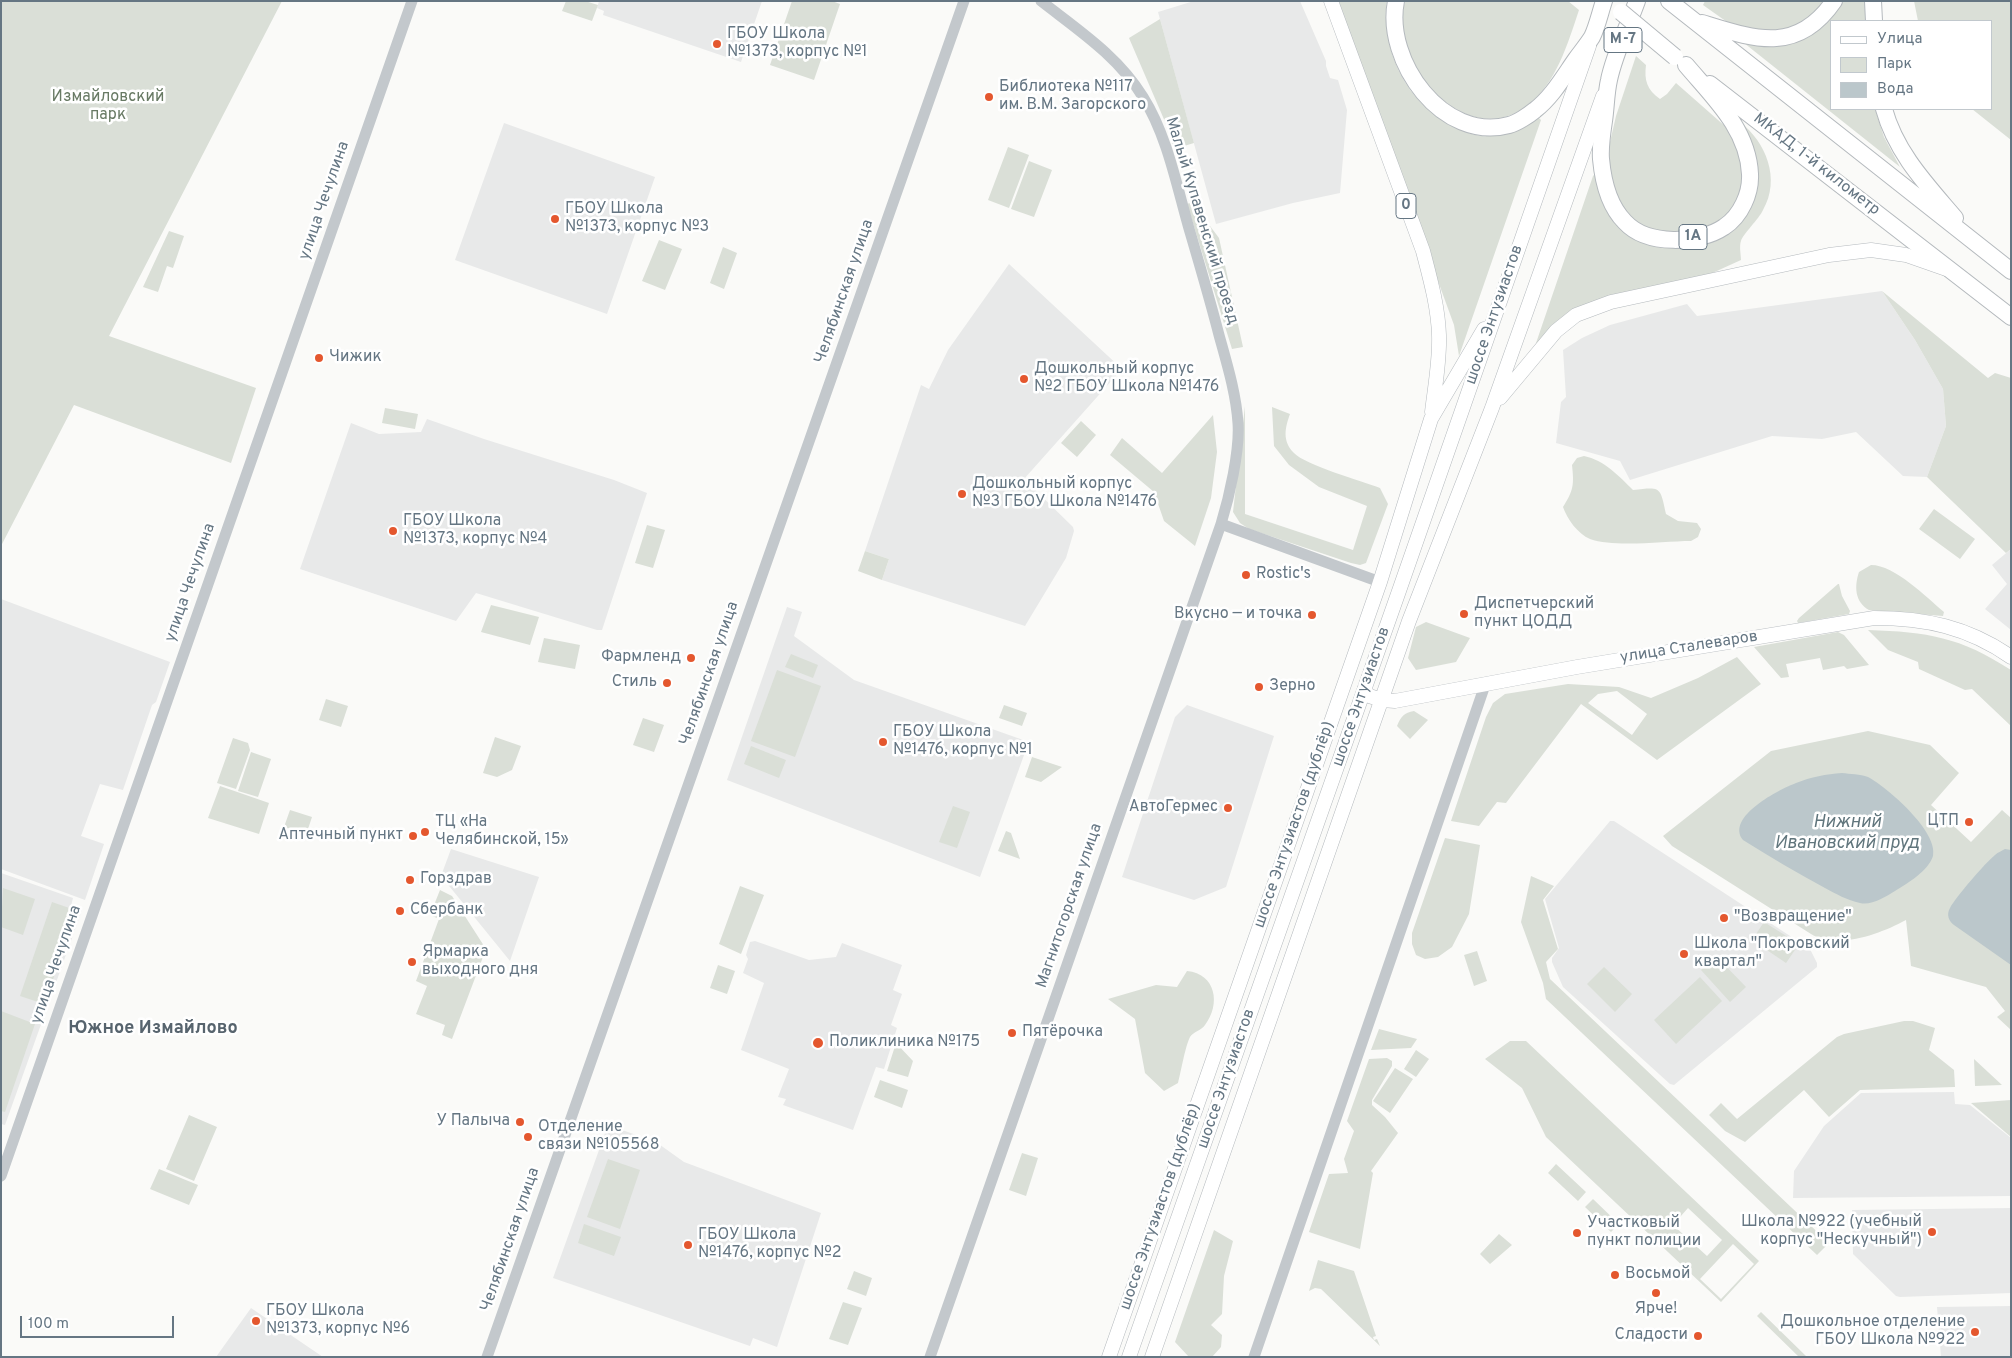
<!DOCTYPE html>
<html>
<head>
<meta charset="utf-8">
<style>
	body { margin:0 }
	#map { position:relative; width:2012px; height:1358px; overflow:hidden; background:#fafaf8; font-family:Overpass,sans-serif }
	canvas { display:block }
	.frame { position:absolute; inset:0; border:2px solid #657683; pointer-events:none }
	.legend { position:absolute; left:1830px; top:20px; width:162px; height:90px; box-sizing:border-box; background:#fff; border:1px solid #c1c8cd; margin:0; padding:6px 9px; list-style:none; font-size:15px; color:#657683 }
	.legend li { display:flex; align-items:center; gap:10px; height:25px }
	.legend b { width:25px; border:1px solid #c1c8cd }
	.scale { position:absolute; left:20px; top:1316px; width:154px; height:22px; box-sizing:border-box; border:2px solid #657683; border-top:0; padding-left:6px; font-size:15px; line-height:18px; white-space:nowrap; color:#657683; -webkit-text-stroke:4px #fff; paint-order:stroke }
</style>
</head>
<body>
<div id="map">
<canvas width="2012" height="1358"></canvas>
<div class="frame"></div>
<ul class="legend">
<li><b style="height:6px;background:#fff"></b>Улица</li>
<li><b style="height:14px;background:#dadfd7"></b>Парк</li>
<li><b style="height:14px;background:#bbc7cb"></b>Вода</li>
</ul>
<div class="scale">100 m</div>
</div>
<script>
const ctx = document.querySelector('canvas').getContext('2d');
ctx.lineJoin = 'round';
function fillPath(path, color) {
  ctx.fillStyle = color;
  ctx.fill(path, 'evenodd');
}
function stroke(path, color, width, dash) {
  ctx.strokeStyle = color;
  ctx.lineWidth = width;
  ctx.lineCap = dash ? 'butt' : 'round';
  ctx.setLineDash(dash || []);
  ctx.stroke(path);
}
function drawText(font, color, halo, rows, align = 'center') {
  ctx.font = font + ' Overpass,sans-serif';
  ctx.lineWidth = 5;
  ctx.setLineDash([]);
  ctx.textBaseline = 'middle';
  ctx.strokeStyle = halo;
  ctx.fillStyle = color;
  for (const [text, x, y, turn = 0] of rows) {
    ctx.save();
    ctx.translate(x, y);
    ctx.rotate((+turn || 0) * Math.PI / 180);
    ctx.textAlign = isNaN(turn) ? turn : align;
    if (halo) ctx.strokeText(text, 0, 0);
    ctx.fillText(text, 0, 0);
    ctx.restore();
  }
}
fillPath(new Path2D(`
	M 599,1 L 762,1 L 741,62 L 603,15 L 604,11 L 597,8 Z
	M 1194,1 L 1300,1 L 1326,61 L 1326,66 L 1330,78 L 1338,80 L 1347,110 L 1340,193 L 1293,203 L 1216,224 L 1158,12 Z
	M 504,123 L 655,177 L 607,314 L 455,260 Z
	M 1009,264 L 1122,369 L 1024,479 L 1073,527 L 1074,531 L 1066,558 L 1025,626 L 882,580 L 889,559 L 865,551 L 921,385 L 929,389 L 948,350 Z
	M 1882,291 L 1915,340 L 1943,389 L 1946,426 L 1927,477 L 1903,476 L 1856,432 L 1822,439 L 1772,436 L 1630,480 L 1620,461 L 1556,443 L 1561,402 L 1566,397 L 1563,350 L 1582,338 L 1610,325 L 1687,304 L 1697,316 Z
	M 427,419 L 484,439 L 614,480 L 647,493 L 602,630 L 597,630 L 476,593 L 456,621 L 300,569 L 351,423 L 379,434 L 421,432 Z
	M 2011,549 L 2011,630 L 1985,609 L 2007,584 L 1992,565 Z
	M 1,599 L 170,662 L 156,702 L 152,705 L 123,790 L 100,784 L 81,836 L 104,844 L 85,900 L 1,869 Z
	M 787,607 L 802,612 L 794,636 L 854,680 L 1026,741 L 1028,744 L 980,877 L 727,780 Z
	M 1187,705 L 1274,736 L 1226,887 L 1194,900 L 1122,877 L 1175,717 Z
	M 1610,821 L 1614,821 L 1810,949 L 1817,963 L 1817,967 L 1674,1085 L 1670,1084 L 1563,987 L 1552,962 L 1552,958 L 1559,948 L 1545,899 Z
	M 451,849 L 539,877 L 510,961 L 441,876 Z
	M 1,873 L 73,898 L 71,906 L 82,910 L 5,1125 L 1,1124 Z
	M 755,941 L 809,960 L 836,957 L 842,943 L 902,965 L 893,990 L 902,994 L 891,1025 L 897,1028 L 884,1069 L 876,1067 L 853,1130 L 783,1105 L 786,1099 L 778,1097 L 789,1069 L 741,1050 L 764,983 L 743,973 L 748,959 L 746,955 L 750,942 Z
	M 1954,1092 L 1955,1104 L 1970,1105 L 2011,1138 L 2011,1196 L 1793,1198 L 1794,1171 L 1824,1126 L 1861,1093 Z
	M 608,1125 L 656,1142 L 684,1162 L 821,1213 L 777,1347 L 753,1338 L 750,1346 L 553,1278 Z
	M 2011,1208 L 2011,1293 L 1900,1297 L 1896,1296 L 1853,1254 L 1852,1210 Z
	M 2011,1306 L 2011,1357 L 1941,1357 L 1937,1307 Z
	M 251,1308 L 323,1357 L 216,1357 Z`), '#e8e9e9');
fillPath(new Path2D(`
	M 1,1 L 282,1 L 109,336 L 256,388 L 231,463 L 74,405 L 1,546 Z
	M 566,1 L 585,1 L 598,5 L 592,21 L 562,11 Z
	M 792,1 L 832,1 L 840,4 L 814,80 L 770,65 Z
	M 1336,1 L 1387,1 C 1385,11 1386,22 1387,32 C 1394,76 1418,110 1459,129 C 1467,133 1479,137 1488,136 C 1507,136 1523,128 1538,117 L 1541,120 L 1459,356 L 1454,325 Z
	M 1405,1 L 1568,1 L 1579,10 C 1568,43 1556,84 1527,106 C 1465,152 1389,64 1405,1 Z
	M 1705,1 L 1827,1 L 1817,14 L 1789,31 L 1757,34 L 1727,22 L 1703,5 Z
	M 1839,1 L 1868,1 L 1869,21 L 1831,21 L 1831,109 L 1875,109 L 1884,137 L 1900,167 L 1739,39 L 1770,44 Z
	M 1914,1 L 2011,1 L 2011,140 L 1972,109 L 1991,109 L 1991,21 L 1918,21 Z
	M 1160,19 L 1194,143 L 1174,149 L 1169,131 L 1129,38 Z
	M 1636,56 L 1646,65 C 1644,80 1647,90 1660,99 L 1667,94 L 1676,83 L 1726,127 L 1739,146 L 1745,181 L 1731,213 L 1712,227 L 1678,235 L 1643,229 L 1615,200 L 1607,155 L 1616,116 Z
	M 1740,122 C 1766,142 1781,179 1763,210 C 1759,219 1743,234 1741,241 C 1739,246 1741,255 1741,260 L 1708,275 L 1608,299 L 1535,346 L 1593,176 L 1595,174 L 1613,216 L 1679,245 L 1747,210 Z
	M 1008,147 L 1029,155 L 1009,208 L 988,200 Z
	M 1029,161 L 1052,170 L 1034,217 L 1011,209 Z
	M 1192,202 L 1219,238 L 1243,347 L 1232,349 L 1187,204 Z
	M 169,231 L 184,236 L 173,268 L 167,266 L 158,292 L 143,287 Z
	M 659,240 L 682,249 L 665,290 L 642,281 Z
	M 723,247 L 737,253 L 724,289 L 710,283 Z
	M 1882,291 L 1988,378 L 1995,373 L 2011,378 L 2011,549 L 2006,553 L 1927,477 L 1946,426 L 1943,389 L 1915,340 Z
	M 1245,406 L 1245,514 L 1353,550 L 1367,506 L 1319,487 L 1289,465 L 1274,446 L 1272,407 L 1290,414 C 1285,428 1282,441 1294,453 C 1305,465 1362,481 1380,488 L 1388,504 L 1366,563 L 1360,565 L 1351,563 L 1249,529 L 1240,523 L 1233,512 Z
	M 385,408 L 418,414 L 415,429 L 382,423 Z
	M 1213,415 L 1217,452 L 1211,498 L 1195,546 L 1164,521 L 1154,492 L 1110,455 L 1122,438 L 1162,473 Z
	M 1081,421 L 1096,435 L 1077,457 L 1061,443 Z
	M 1584,456 C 1604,460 1619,476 1633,490 C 1661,487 1660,486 1666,514 L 1678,521 L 1697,523 L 1701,529 L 1698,537 L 1691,541 C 1664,541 1615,548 1590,539 C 1578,534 1567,519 1563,507 C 1574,490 1574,484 1572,465 L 1577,458 Z
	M 1934,509 L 1975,539 L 1960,559 L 1919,529 Z
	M 647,525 L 665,530 L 653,568 L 635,563 Z
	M 865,551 L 889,559 L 882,580 L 858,571 Z
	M 1871,565 C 1895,565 1926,597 1944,612 L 1943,616 L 1869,610 C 1855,602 1854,587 1859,572 Z
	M 1838,584 L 1839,584 L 1842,596 L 1850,611 L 1849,614 L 1798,623 L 1797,621 L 1799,618 Z
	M 491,605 L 539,617 L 530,645 L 481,632 Z
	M 1426,622 L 1470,638 L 1456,662 L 1416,670 L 1408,658 L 1416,627 Z
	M 1868,630 C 1928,632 1960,637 2011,670 L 2011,726 L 1972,689 L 1965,690 L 1919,669 L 1918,662 L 1888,650 Z
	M 1838,632 L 1844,635 L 1869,665 L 1847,669 L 1844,666 L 1823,670 L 1820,658 L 1786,664 L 1789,677 L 1781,678 L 1754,647 Z
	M 544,638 L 580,645 L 575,669 L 538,662 Z
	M 791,654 L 818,665 L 813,678 L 785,667 Z
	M 1737,657 L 1761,684 L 1657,760 L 1581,704 L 1506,803 L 1497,802 L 1479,826 L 1451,821 L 1486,717 L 1493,703 L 1505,694 L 1568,684 L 1619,687 L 1651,698 L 1698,678 ZM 1617,691 L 1647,714 L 1632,735 L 1588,703 L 1598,694 Z
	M 777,670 L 821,686 L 795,757 L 751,741 Z
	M 326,699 L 348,706 L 341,727 L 319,720 Z
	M 1004,705 L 1027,713 L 1022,726 L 999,718 Z
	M 1414,711 L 1428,720 L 1410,739 L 1397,726 C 1401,716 1404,713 1414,711 Z
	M 643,718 L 664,725 L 654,752 L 633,745 Z
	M 1868,731 L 1930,745 L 1959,773 L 1931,805 L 1971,842 L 2002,810 L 2011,818 L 2011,1030 L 1997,1017 L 2005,1011 L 1986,987 L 1911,966 L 1906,920 C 1880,934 1838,950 1811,934 L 1672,846 L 1663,836 L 1771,751 Z
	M 495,737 L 521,746 L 512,770 L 497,777 L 483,773 Z
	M 233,738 L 248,743 L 250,750 L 236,789 L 217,783 Z
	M 751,746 L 786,760 L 779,778 L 744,764 Z
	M 251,752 L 271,759 L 258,797 L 238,791 Z
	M 1032,757 L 1062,767 L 1041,782 L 1025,777 Z
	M 220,786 L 269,803 L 259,834 L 208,818 Z
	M 953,806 L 970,812 L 957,848 L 939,842 Z
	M 290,810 L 312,817 L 306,835 L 284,827 Z
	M 1006,831 L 1011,833 L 1020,859 L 998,851 Z
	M 1445,838 L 1480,845 L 1469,914 L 1452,947 L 1438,957 L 1425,959 L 1416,955 L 1412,944 L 1412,933 Z
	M 1531,876 L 1554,886 L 1543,900 L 1558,949 L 1546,962 L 1550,979 L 1829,1243 L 1817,1255 L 1546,999 L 1543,983 L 1521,922 Z
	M 740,886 L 764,895 L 741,954 L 719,944 Z
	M 3,888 L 35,899 L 23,935 L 1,927 Z
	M 440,890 L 452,896 L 486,949 L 452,1039 L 442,1035 L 445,1025 L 416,1014 L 427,986 L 416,981 L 439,919 L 430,915 Z
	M 52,902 L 78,911 L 44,1004 L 20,996 Z
	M 1764,922 L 1799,944 L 1786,963 L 1752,940 Z
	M 1477,951 L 1487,981 L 1474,986 L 1464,955 Z
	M 1716,956 L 1746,987 L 1730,1002 L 1701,970 Z
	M 718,965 L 735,971 L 727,994 L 710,988 Z
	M 1604,967 L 1632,994 L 1615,1012 L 1587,984 Z
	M 1187,971 C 1216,974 1221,1004 1205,1025 C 1202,1030 1193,1032 1190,1037 C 1185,1047 1181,1072 1178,1083 L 1164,1091 L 1145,1073 L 1135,1019 L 1108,999 L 1156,985 L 1177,987 Z
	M 1700,977 L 1722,1001 L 1676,1044 L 1654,1020 Z
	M 1,1011 L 35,1024 L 5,1112 L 1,1111 Z
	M 1904,1021 L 1913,1021 L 1935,1028 L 1929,1050 L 1954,1070 L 1955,1087 L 1860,1090 L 1829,1117 L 1804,1090 L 1745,1142 L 1725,1131 L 1709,1115 L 1721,1103 L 1737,1119 L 1837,1037 L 1844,1034 Z
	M 1379,1029 L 1417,1039 L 1411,1048 L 1371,1050 Z
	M 1510,1041 L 1526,1041 L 1759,1261 L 1721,1302 L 1546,1137 L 1522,1088 L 1485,1059 ZM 1688,1208 L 1722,1240 L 1707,1256 L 1673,1225 ZM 1733,1244 L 1754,1264 L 1721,1299 L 1700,1279 Z
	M 896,1043 L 913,1061 L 908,1077 L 887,1071 Z
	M 1416,1050 L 1429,1059 L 1416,1077 L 1404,1069 Z
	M 1387,1058 L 1392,1061 L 1392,1066 L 1372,1100 L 1372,1105 L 1385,1117 L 1398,1133 L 1371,1171 L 1373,1173 L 1360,1249 L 1309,1232 L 1329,1174 L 1348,1173 L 1344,1159 L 1354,1131 L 1347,1121 L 1369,1059 Z
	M 1974,1059 L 2002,1085 L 1975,1086 Z
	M 1395,1068 L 1413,1079 L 1390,1113 L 1373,1101 Z
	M 880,1080 L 908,1090 L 902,1108 L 874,1097 Z
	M 2011,1100 L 2011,1137 L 1971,1103 Z
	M 189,1115 L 217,1127 L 194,1181 L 166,1169 Z
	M 1022,1153 L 1038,1158 L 1026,1196 L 1009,1190 Z
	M 608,1159 L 640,1170 L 620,1229 L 587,1217 Z
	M 1556,1164 L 1586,1192 L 1578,1201 L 1548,1173 Z
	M 159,1169 L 198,1185 L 189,1205 L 150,1189 Z
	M 1593,1199 L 1619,1224 L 1611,1232 L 1585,1207 Z
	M 584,1224 L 621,1237 L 614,1256 L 578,1243 Z
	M 1214,1230 L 1233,1241 L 1224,1276 L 1222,1314 L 1211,1325 L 1222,1335 L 1221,1347 L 1212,1357 L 1189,1357 L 1175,1342 Z
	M 1499,1234 L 1512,1245 L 1490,1264 L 1480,1254 Z
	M 1318,1260 L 1354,1271 L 1376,1336 L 1373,1337 L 1374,1340 L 1377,1339 L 1380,1346 L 1321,1289 L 1315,1288 L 1309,1291 Z
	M 854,1271 L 872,1278 L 866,1296 L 847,1289 Z
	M 843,1302 L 862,1308 L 848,1345 L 829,1339 Z
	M 1761,1312 L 1807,1357 L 1799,1357 L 1757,1316 Z`), '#dadfd7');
fillPath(new Path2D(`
	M 1842,773 C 1850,774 1860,774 1868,777 C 1887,787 1939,832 1933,856 C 1929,870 1907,884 1895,891 C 1885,897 1871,906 1860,903 C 1847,900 1836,894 1825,888 C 1797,873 1770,857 1743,840 C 1725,817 1780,789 1796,783 C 1811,777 1826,774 1842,773 Z
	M 2005,849 L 2011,850 L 2011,965 L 1954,925 C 1949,921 1946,915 1950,908 C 1955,898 1986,862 1995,855 C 1998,852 2002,851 2005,849 Z`), '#bbc7cb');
const major = new Path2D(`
	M 1331,1 L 1423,251 C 1430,278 1438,306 1439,335 C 1440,360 1435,386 1432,412
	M 1500,398 L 1556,331 L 1576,315 L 1611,302 L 1829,255 L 1871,250 L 1906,255 L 1946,269
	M 1363,694 L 1382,700 L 1395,701 L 1577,667 L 1874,618 C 1925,618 1968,627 2011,657
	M 1109,1357 L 1380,582 L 1431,419 L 1484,329
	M 1129,1357 L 1399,591 L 1589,46
	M 1152,1357 L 1409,621 L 1492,408 L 1603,96`);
const highway = new Path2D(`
	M 1396,1 C 1384,61 1443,143 1509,125 C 1517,123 1529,115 1535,110 C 1552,97 1564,76 1576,59 C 1581,52 1587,45 1592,37 C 1597,27 1600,13 1604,1
	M 1637,1 C 1628,26 1614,55 1609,80 C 1606,93 1606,108 1604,121 C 1602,134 1600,147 1601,159 C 1603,181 1609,206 1625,222 C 1647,246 1699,244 1724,227 C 1741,216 1751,193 1750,174 C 1748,129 1713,97 1686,65
	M 1669,1 L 2011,271
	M 1873,1 L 1874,21
	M 1702,23 C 1754,39 1797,55 1834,1
	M 1710,84 L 2011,317
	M 1884,109 C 1896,153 1927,185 1955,218`);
stroke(major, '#b5babe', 15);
stroke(highway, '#b4b9bd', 18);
stroke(new Path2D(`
	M 1221,524 L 1380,582
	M 1,1176 L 412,1
	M 487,1357 L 964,1
	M 930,1357 L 1221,524 C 1229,498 1240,451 1238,423 C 1236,393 1227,364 1219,335 C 1210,300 1200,266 1190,232 C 1177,188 1168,137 1143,97 C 1118,56 1078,30 1041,1
	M 1254,1357 L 1485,685`), '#c3c8cc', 11);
stroke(major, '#fff', 14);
stroke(highway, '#fff', 16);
const highwayBridge = new Path2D(`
	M 1621,12 L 1675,57`);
stroke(highwayBridge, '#b4b9bd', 18, []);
stroke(highwayBridge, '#fff', 16);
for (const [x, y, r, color] of [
	[717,44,5,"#e4572e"],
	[989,97,5,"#e4572e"],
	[555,219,5,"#e4572e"],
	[319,358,5,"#e4572e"],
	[1024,379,5,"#e4572e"],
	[962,494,5,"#e4572e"],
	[393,531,5,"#e4572e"],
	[1246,575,5,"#e4572e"],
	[1464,614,5,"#e4572e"],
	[1312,615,5,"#e4572e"],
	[691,658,5,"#e4572e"],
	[667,683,5,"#e4572e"],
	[1259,687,5,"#e4572e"],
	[883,742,5,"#e4572e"],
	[1228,808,5,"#e4572e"],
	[1969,822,5,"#e4572e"],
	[425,832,5,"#e4572e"],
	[413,836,5,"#e4572e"],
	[410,880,5,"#e4572e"],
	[400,911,5,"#e4572e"],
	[1724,918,5,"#e4572e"],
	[1684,954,5,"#e4572e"],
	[412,962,5,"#e4572e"],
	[1012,1033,5,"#e4572e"],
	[818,1043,6,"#e4572e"],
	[520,1122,5,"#e4572e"],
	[528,1137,5,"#e4572e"],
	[1932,1232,5,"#e4572e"],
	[1577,1233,5,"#e4572e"],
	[688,1245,5,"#e4572e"],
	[1615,1275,5,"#e4572e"],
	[1656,1293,5,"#e4572e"],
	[256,1321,5,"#e4572e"],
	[1975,1332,5,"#e4572e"],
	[1698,1336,5,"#e4572e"]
]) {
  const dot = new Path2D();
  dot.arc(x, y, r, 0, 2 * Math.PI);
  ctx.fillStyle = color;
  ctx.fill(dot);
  stroke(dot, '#fff', 2);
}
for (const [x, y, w] of [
	[1623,40,38],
	[1406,206,20],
	[1693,237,28]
]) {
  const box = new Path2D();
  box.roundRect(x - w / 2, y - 12.5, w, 25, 4);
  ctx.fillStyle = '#fff';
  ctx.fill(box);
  stroke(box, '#657683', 1);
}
drawText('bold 15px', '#657683', null, [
	["М-7",1623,40],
	["0",1406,206],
	["1A",1693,237]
]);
drawText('16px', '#657683', '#fff', [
	["ГБОУ Школа",727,35],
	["№1373, корпус №1",727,53],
	["Библиотека №117",999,88],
	["им. В.М. Загорского",999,106],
	["ГБОУ Школа",565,210],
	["№1373, корпус №3",565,228],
	["Чижик",329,358],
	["Дошкольный корпус",1034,370],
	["№2 ГБОУ Школа №1476",1034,388],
	["Дошкольный корпус",972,485],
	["№3 ГБОУ Школа №1476",972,503],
	["ГБОУ Школа",403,522],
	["№1373, корпус №4",403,540],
	["Rostic's",1256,575],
	["Диспетчерский",1474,605],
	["пункт ЦОДД",1474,623],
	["Вкусно — и точка",1302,615,"right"],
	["Фармленд",681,658,"right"],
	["Стиль",657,683,"right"],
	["Зерно",1269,687],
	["ГБОУ Школа",893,733],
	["№1476, корпус №1",893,751],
	["АвтоГермес",1218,808,"right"],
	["ЦТП",1959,822,"right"],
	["ТЦ «На",435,823],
	["Челябинской, 15»",435,841],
	["Аптечный пункт",403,836,"right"],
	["Горздрав",420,880],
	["Сбербанк",410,911],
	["\"Возвращение\"",1734,918],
	["Школа \"Покровский",1694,945],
	["квартал\"",1694,963],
	["Ярмарка",422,953],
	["выходного дня",422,971],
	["Пятёрочка",1022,1033],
	["Поликлиника №175",829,1043],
	["У Палыча",510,1122,"right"],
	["Отделение",538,1128],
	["связи №105568",538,1146],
	["Школа №922 (учебный",1922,1223,"right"],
	["корпус \"Нескучный\")",1922,1241,"right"],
	["Участковый",1587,1224],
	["пункт полиции",1587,1242],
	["ГБОУ Школа",698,1236],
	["№1476, корпус №2",698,1254],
	["Восьмой",1625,1275],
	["Ярче!",1656,1310,"center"],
	["ГБОУ Школа",266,1312],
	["№1373, корпус №6",266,1330],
	["Дошкольное отделение",1965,1323,"right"],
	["ГБОУ Школа №922",1965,1341,"right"],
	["Сладости",1688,1336,"right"]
], 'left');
drawText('16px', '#687a64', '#fff', [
	["Измайловский",108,98],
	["парк",108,116]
]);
drawText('16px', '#657683', '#fff', [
	["МКАД, 1-й километр",1816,165,38],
	["улица Чечулина",325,201,-71],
	["Малый Купавенский проезд",1201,221,73],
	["Челябинская улица",845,292,-71],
	["шоссе Энтузиастов",1495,315,-71],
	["улица Чечулина",191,583,-71],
	["улица Сталеваров",1689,648,-9],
	["Челябинская улица",710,674,-71],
	["шоссе Энтузиастов",1362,697,-71],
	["шоссе Энтузиастов (дублёр)",1295,825,-71],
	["Магнитогорская улица",1070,906,-71],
	["улица Чечулина",57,965,-71],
	["шоссе Энтузиастов",1227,1079,-71],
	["шоссе Энтузиастов (дублёр)",1161,1207,-71],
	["Челябинская улица",511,1240,-71]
]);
drawText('italic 18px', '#60757c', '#fff', [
	["Нижний",1847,823],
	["Ивановский пруд",1847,844]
]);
drawText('bold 18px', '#57646e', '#fff', [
	["Южное Измайлово",153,1029]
]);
</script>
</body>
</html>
